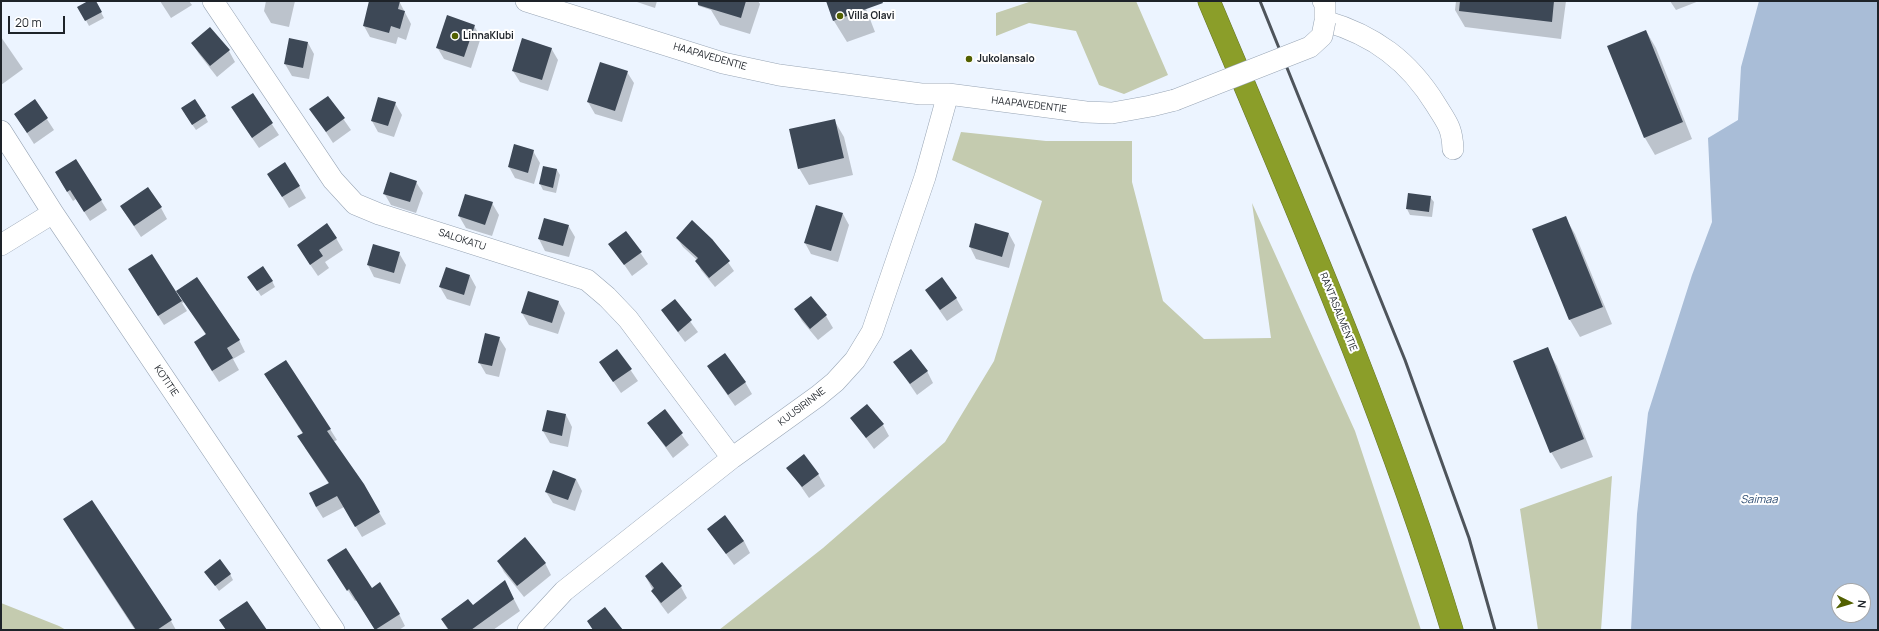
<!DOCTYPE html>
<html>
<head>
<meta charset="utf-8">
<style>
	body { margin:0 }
	#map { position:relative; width:1879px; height:631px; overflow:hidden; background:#ecf4ff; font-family:Manrope,sans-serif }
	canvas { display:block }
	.frame { position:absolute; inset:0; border:2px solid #1e2329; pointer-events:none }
	.north { position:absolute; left:1831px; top:583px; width:40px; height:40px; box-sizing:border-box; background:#fff; border:1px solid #a5a7a9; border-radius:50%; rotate:95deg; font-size:11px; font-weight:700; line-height:16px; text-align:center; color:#1e2329 }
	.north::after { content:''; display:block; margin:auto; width:14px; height:18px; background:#526000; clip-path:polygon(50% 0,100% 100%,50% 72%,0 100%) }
	.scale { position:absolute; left:8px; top:16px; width:57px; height:18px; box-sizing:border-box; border:2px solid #1e2329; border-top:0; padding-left:5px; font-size:12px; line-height:14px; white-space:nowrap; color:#1e2329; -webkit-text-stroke:3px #fff; paint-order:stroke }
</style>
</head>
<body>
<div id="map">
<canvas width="1879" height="631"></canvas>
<div class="frame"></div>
<div class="north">N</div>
<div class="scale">20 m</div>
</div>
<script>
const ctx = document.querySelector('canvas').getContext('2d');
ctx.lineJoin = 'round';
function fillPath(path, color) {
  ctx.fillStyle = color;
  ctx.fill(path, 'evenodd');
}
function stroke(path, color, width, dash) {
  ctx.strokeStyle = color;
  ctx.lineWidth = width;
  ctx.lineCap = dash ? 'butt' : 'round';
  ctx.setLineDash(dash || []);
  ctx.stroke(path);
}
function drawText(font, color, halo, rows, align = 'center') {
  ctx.font = font + ' Manrope,sans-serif';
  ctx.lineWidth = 4;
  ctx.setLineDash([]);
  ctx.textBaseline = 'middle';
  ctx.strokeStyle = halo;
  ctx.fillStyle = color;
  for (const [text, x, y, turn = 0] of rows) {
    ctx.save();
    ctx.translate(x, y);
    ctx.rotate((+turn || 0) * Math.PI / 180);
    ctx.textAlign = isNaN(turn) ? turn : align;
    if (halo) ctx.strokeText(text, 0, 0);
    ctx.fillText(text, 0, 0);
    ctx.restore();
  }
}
fillPath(new Path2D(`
	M 1032,1 L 1136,1 L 1168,75 L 1124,94 L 1099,85 L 1076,31 L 1029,23 L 996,36 L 996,13 Z
	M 961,132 L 1046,141 L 1132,141 L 1132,182 L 1163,301 L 1204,339 L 1271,338 L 1252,203 L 1355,431 L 1421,630 L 719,630 L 823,548 L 945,442 L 994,361 L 1042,201 L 952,160 Z
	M 1612,476 L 1601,630 L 1538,630 L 1520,509 Z
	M 1,603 L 59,626 L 66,630 L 1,630 Z`), '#c4cbaf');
fillPath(new Path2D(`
	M 1759,1 L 1878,1 L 1878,630 L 1631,630 L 1637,514 L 1648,413 L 1692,275 L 1712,222 L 1708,138 L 1738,120 L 1741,67 ZM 1839,591 L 1863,591 L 1863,615 L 1839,615 Z`), '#a9bdd7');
fillPath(new Path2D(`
	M 90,1 L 95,1 L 104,18 L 89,26 L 79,7 Z
	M 160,1 L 189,1 L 192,5 L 171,18 Z
	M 266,1 L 295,1 L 289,27 L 271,23 L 264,11 Z
	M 371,1 L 399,1 L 411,24 L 406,40 L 398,37 L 396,44 L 370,37 L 364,26 Z
	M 634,1 L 657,1 L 655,8 Z
	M 696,1 L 758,1 L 760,4 L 750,34 L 720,25 L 711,10 L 699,6 Z
	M 827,1 L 863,1 L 875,32 L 847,42 L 834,21 Z
	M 1456,1 L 1566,1 L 1561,39 L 1465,27 L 1455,10 Z
	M 1670,1 L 1699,1 L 1676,10 Z
	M 474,26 L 481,37 L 471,68 L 444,59 L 437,47 Z
	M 210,28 L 229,51 L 235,62 L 217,77 L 199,54 L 192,43 Z
	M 1646,31 L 1656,48 L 1692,139 L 1655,155 L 1645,138 Z
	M 1,37 L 23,69 L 1,85 Z
	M 308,43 L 314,54 L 309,79 L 292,76 L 285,64 Z
	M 551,48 L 558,60 L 548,91 L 520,82 L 513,71 Z
	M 627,72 L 634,83 L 622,122 L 595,114 L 588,102 Z
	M 252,94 L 279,135 L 259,148 L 239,119 Z
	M 328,97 L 351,130 L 333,143 L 311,109 Z
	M 35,101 L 54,130 L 34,144 L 15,114 Z
	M 395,103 L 402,115 L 394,137 L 378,132 L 372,121 Z
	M 185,114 L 205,116 L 208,122 L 196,130 Z
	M 834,120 L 844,137 L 853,175 L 809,185 L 799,168 Z
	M 533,151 L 540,163 L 534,184 L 515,178 L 509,167 Z
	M 76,160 L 107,210 L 90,221 L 76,199 L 73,201 L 61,182 Z
	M 544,167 L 557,170 L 560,175 L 556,193 L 543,190 L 540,184 Z
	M 416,182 L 423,193 L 416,213 L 391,205 L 384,193 Z
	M 275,185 L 299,186 L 306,198 L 289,208 Z
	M 1430,197 L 1434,202 L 1432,217 L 1410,215 L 1407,209 Z
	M 492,203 L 499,215 L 492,236 L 466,228 L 459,216 Z
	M 121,207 L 161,208 L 167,219 L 141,237 Z
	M 843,214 L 849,225 L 838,262 L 811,254 L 805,243 Z
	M 1565,217 L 1575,234 L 1612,324 L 1580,337 L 1570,320 L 1534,230 Z
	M 544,219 L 568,225 L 575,237 L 569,257 L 545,251 L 539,239 Z
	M 626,232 L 648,264 L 632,276 L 610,244 Z
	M 1009,234 L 1015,245 L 1009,268 L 976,259 L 970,247 Z
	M 336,238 L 343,250 L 325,262 L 329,268 L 318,276 L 305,257 Z
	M 677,238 L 712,239 L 734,271 L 715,287 L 701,270 L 697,260 L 683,247 Z
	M 374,246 L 399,253 L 406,265 L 400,284 L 374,277 L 368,265 Z
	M 470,276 L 476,287 L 470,306 L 447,299 L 440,287 Z
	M 135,280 L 181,300 L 182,299 L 239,340 L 245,352 L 233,359 L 239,370 L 219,382 L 201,354 L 206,335 L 184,302 L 182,303 L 187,311 L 164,325 Z
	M 272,281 L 275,287 L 261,296 L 252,282 Z
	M 926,291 L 956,298 L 963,310 L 947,321 Z
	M 811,297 L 826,316 L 833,328 L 818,340 L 802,321 L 796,310 Z
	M 558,301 L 565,313 L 558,334 L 529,325 L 522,313 Z
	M 675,301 L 698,332 L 685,342 L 662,311 Z
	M 499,338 L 506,349 L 499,377 L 486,374 L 479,362 Z
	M 1547,349 L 1557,366 L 1593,457 L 1561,469 L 1551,452 Z
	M 617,350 L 638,381 L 621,393 L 600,362 Z
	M 895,363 L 927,371 L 933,383 L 917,395 Z
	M 708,367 L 745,382 L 752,394 L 735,406 Z
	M 265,375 L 330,429 L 337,440 L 333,442 L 363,485 L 386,524 L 362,537 L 344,507 L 323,518 L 316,507 L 329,484 L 305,448 L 303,434 Z
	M 664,410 L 689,445 L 673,458 L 648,423 Z
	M 566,415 L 572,427 L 568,447 L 550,443 L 543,431 Z
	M 851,418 L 883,425 L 889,436 L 874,449 Z
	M 788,468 L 818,474 L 825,486 L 809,498 Z
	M 576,479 L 582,491 L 575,511 L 553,503 L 546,492 Z
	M 92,501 L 171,621 L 176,630 L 135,630 L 77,541 L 64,519 Z
	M 708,529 L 744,541 L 750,553 L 734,565 Z
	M 498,561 L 545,563 L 551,575 L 524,597 L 504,572 Z
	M 335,571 L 372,589 L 399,614 L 405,626 L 399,630 L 375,630 L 357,600 L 355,601 Z
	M 230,574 L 233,580 L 219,591 L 209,577 Z
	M 646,577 L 681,587 L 687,598 L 668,614 L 659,602 Z
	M 505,582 L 520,611 L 493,630 L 448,630 L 442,620 L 473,606 Z`), '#0003');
fillPath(new Path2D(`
	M 88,1 L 96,1 L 102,12 L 85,21 L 77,7 Z
	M 369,1 L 400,1 L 398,9 L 405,11 L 400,29 L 391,26 L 389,33 L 363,26 Z
	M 698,1 L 746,1 L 741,18 L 698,5 Z
	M 826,1 L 882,1 L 883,3 L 833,21 Z
	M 1460,1 L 1554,1 L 1552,22 L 1459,11 Z
	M 447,15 L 475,25 L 464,57 L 436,48 Z
	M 210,27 L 230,50 L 210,66 L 191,43 Z
	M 1646,30 L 1683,122 L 1644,138 L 1607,46 Z
	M 289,38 L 308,42 L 303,68 L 284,64 Z
	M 522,38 L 552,48 L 542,80 L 512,71 Z
	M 600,62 L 628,71 L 615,111 L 587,102 Z
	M 253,93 L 273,123 L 252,138 L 231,107 Z
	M 328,96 L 345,118 L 326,132 L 309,109 Z
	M 378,97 L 396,102 L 388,126 L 371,121 Z
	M 35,99 L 48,118 L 27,133 L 14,114 Z
	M 195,99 L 206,116 L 192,125 L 181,108 Z
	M 835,119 L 844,158 L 798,169 L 789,129 Z
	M 514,144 L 534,150 L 528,173 L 508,167 Z
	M 76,159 L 102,200 L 84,212 L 70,190 L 67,192 L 55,172 Z
	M 285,162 L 300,186 L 282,197 L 267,174 Z
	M 543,166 L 557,169 L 553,188 L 539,184 Z
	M 390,172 L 417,181 L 410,202 L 383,194 Z
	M 148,187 L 162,207 L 134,226 L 120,206 Z
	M 1408,193 L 1431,196 L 1429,212 L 1406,209 Z
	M 465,194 L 493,202 L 485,225 L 458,216 Z
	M 816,205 L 843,213 L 831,251 L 804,243 Z
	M 1566,216 L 1603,307 L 1569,320 L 1532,229 Z
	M 544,218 L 569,225 L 563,246 L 538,239 Z
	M 692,220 L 712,239 L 730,261 L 709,278 L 695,261 L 698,258 L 676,238 Z
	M 327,223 L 337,238 L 319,250 L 323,256 L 310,265 L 297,245 Z
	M 975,223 L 1009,233 L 1002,257 L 969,247 Z
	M 626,231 L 642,252 L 624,265 L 608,244 Z
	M 373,244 L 400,252 L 394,273 L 367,265 Z
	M 152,254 L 182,301 L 158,316 L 128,269 Z
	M 263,266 L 273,281 L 257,291 L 247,277 Z
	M 446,267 L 470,275 L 464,295 L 439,287 Z
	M 197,277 L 240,340 L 227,348 L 233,358 L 212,371 L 194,342 L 206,334 L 176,291 Z
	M 942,277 L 957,298 L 940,310 L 925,290 Z
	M 528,291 L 559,301 L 552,323 L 521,313 Z
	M 811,296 L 827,315 L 810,329 L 794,309 Z
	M 675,299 L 692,320 L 678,332 L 661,310 Z
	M 485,333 L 500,337 L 492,366 L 478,363 Z
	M 1548,347 L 1584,439 L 1550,453 L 1513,361 Z
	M 617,349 L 632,369 L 613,382 L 599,362 Z
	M 911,349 L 928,371 L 910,384 L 893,362 Z
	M 725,353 L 746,382 L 728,395 L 707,366 Z
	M 286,360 L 331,429 L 327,431 L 364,484 L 380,512 L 355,527 L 337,496 L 316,507 L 309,493 L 329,483 L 297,436 L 303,433 L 264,374 Z
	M 867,404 L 884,424 L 866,438 L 850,418 Z
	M 665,409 L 683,433 L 666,447 L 647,423 Z
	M 547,410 L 566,414 L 562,436 L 542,431 Z
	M 804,454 L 819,474 L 802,487 L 786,468 Z
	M 553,470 L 576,479 L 568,500 L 545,492 Z
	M 92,500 L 172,620 L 157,630 L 136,630 L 63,519 Z
	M 725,515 L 744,541 L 726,554 L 707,529 Z
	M 525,537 L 546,563 L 517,586 L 497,561 Z
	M 346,548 L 372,588 L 380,582 L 400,614 L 375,630 L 349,589 L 347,591 L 327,560 Z
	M 220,559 L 231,574 L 215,586 L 204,572 Z
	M 662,562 L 682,586 L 661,603 L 651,591 L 654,588 L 645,576 Z
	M 505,580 L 514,599 L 471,630 L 449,630 L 441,619 L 468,599 L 473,605 Z
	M 247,601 L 267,630 L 226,630 L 219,620 Z
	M 605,607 L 623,630 L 593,630 L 587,621 Z`), '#3d4856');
const street = new Path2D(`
	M 213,1 L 333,180 L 355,204 L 379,214 L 587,280 L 607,297 L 628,319 L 732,458
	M 526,1 L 723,63 L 779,75 L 921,94 L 948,94 L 1086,112 L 1112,113 L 1151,106 L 1175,100
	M 1323,1 L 1325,4 L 1325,21 C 1374,35 1409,61 1436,105 C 1447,123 1452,127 1453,149
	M 1,131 L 53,213 L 334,630
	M 1,245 L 53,213
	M 528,630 L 564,591 L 732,458 L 818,396 L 835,382 L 855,360 L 872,332 L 925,177 L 948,94`);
const highway = new Path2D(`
	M 1209,1 C 1296,208 1387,415 1452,630`);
stroke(street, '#98a5b5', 22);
stroke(highway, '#657329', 23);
stroke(street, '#fff', 21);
stroke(highway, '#8b9e29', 22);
stroke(new Path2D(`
	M 1260,1 L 1405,360 L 1469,538 L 1495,630`), '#4e545b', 3);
const streetBridge = new Path2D(`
	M 1175,100 L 1310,47 L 1322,36 L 1325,21`);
stroke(streetBridge, '#98a5b5', 22, []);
stroke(streetBridge, '#fff', 21);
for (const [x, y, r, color] of [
	[840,16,4,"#526000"],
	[455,36,4,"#526000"],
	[969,59,4,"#526000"]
]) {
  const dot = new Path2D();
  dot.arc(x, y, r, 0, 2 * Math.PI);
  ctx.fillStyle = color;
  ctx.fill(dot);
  stroke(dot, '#fff', 1.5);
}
drawText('bold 10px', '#1e2329', '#fff', [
	["Villa Olavi",848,16],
	["LinnaKlubi",463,36],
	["Jukolansalo",977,59]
], 'left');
drawText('10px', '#1e2329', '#fff', [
	["HAAPAVEDENTIE",710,57,16],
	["HAAPAVEDENTIE",1029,105,7],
	["SALOKATU",462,240,18],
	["RANTASALMENTIE",1338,312,68],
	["KOTITIE",166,381,56],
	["KUUSIRINNE",802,407,-37]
]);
drawText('italic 11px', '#304f74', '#fff', [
	["Saimaa",1759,500]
]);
</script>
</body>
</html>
